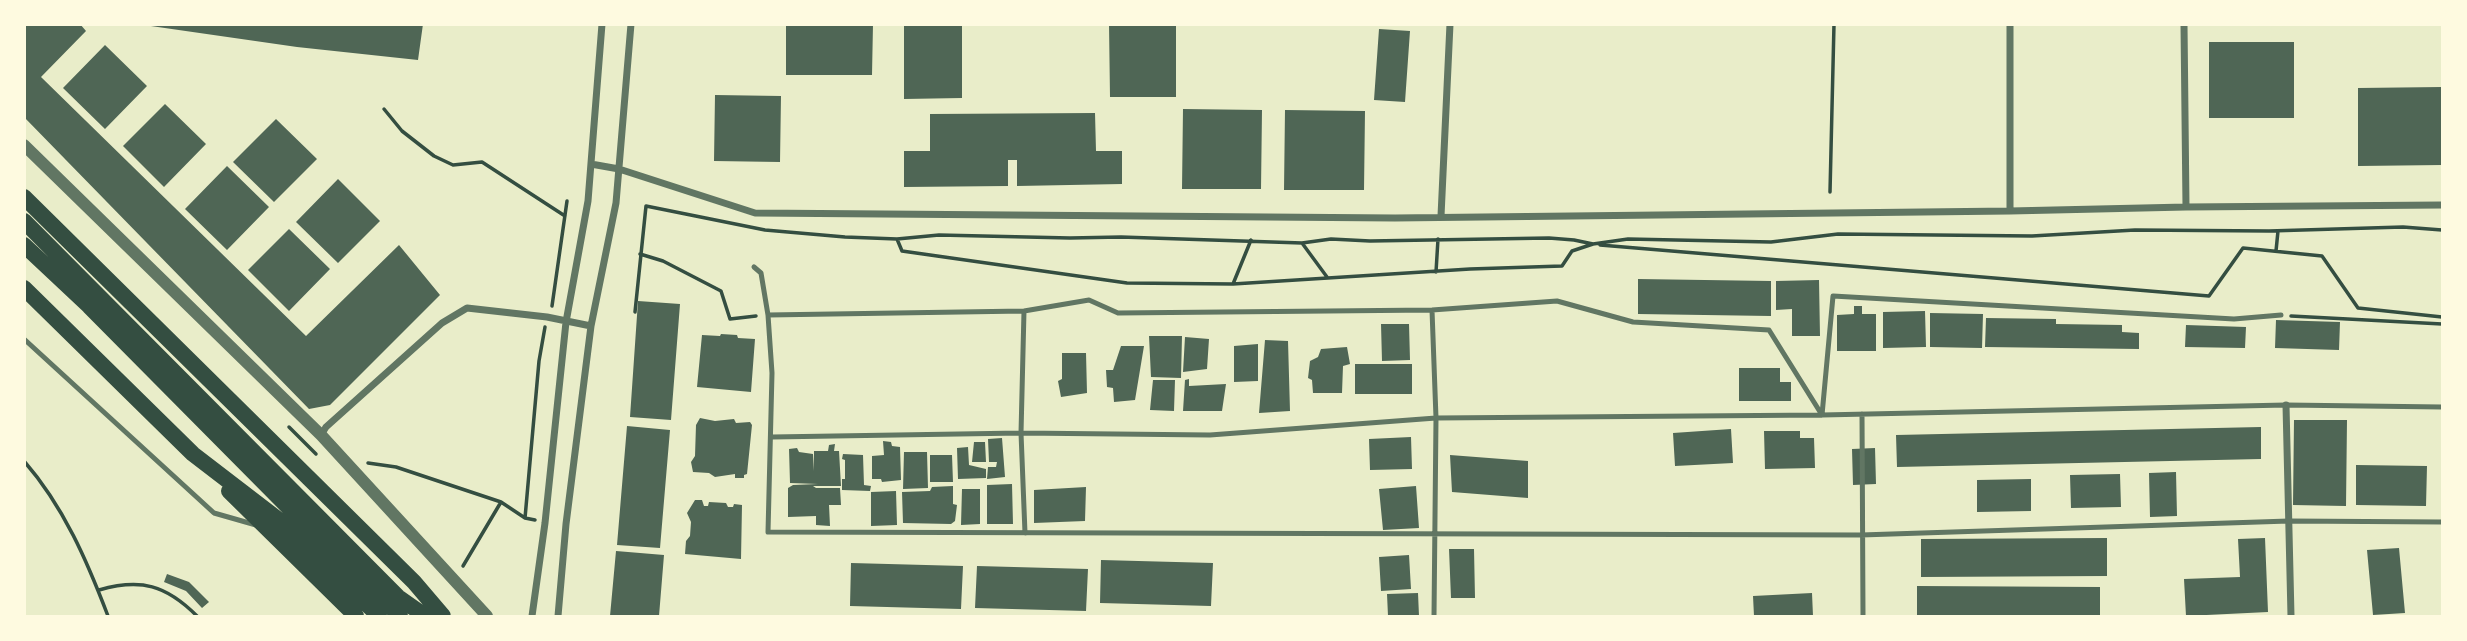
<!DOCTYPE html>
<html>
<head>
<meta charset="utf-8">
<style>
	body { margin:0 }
	#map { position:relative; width:2467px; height:641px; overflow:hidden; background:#e9edc9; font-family:"Playfair Display",serif }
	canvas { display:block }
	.frame { position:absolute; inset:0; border:26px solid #fefae0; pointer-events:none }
</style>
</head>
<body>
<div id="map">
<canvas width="2467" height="641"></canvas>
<div class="frame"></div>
</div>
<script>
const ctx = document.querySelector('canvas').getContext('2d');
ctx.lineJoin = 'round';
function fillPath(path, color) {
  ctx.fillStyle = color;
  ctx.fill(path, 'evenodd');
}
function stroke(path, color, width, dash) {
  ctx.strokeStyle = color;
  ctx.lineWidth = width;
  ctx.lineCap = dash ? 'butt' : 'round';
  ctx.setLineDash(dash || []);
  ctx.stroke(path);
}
fillPath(new Path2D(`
	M 24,24 L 80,24 L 86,31 L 41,77 L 306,336 L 399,245 L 440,295 L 330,405 L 309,409 L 24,117 Z
	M 137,24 L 423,24 L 418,60 L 297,47 Z
	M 786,24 L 873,24 L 872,75 L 786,75 Z
	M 904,24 L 962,24 L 962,98 L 904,99 Z
	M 1109,24 L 1176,24 L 1176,97 L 1110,97 Z
	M 1379,29 L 1410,31 L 1405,102 L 1374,100 Z
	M 2209,42 L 2294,42 L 2294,118 L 2209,118 Z
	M 105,45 L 147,86 L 105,129 L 63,88 Z
	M 2442,87 L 2442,165 L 2358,166 L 2358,88 Z
	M 715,95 L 781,96 L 780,162 L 714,161 Z
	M 165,104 L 206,144 L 164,187 L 123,146 Z
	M 1183,109 L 1262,110 L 1261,189 L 1182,189 Z
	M 1285,110 L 1365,111 L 1364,190 L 1284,190 Z
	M 1095,113 L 1096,151 L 1122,151 L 1122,184 L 1017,186 L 1017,160 L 1008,160 L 1008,186 L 904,187 L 904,151 L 930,151 L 930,114 Z
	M 276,119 L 317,159 L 274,202 L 233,162 Z
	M 227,166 L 269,207 L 227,250 L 185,209 Z
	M 338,179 L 380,221 L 338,263 L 296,222 Z
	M 289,229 L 330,269 L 289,311 L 248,270 Z
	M 1638,279 L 1771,281 L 1771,316 L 1638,314 Z
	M 1819,280 L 1820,336 L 1792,336 L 1792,309 L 1776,310 L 1776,281 Z
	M 638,301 L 680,304 L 671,420 L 630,417 Z
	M 1854,306 L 1862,306 L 1862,314 L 1876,314 L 1876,351 L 1837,351 L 1837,315 L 1854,314 Z
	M 1925,311 L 1926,347 L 1883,348 L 1883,312 Z
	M 1930,313 L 1983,314 L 1982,348 L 1930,347 Z
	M 1986,318 L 2056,319 L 2056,324 L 2122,325 L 2122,332 L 2139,333 L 2139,349 L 1985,347 Z
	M 2276,320 L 2340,322 L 2339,350 L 2275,348 Z
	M 1381,324 L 1409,324 L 1410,360 L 1382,361 Z
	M 2186,325 L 2246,327 L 2245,348 L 2185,347 Z
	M 721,334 L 737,335 L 738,338 L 755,339 L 751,392 L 697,387 L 702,335 L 720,336 Z
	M 1149,336 L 1182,336 L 1181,378 L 1151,377 Z
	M 1185,337 L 1209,339 L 1207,369 L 1183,372 Z
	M 1265,340 L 1288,341 L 1290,411 L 1259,413 Z
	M 1258,344 L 1258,381 L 1234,382 L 1234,346 Z
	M 1121,346 L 1144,346 L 1135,400 L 1114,402 L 1113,388 L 1107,387 L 1106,370 L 1113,370 Z
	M 1347,347 L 1350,364 L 1343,366 L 1342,393 L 1313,393 L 1312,380 L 1308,378 L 1310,361 L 1318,357 L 1321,349 Z
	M 1062,353 L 1086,353 L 1087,393 L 1061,397 L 1058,381 L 1062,379 Z
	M 1355,364 L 1412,364 L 1412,394 L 1355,394 Z
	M 1739,368 L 1780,368 L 1780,382 L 1791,382 L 1791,401 L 1739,401 Z
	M 1189,379 L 1189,386 L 1226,384 L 1222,411 L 1183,411 L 1185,380 Z
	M 1153,380 L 1175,380 L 1174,411 L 1150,410 Z
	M 700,418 L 715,421 L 734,419 L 736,423 L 750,422 L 752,425 L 747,474 L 744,475 L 744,478 L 735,478 L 735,474 L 715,477 L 709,473 L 693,472 L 691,462 L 695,456 L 696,425 Z
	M 2294,420 L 2347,420 L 2346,506 L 2293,505 Z
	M 627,426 L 670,430 L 660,548 L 617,545 Z
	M 2261,427 L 2261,459 L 1897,467 L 1896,435 Z
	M 1731,429 L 1733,463 L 1675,466 L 1673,433 Z
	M 1764,431 L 1800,431 L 1800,438 L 1814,438 L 1815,468 L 1765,469 Z
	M 1411,437 L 1412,469 L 1370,470 L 1369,439 Z
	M 1002,438 L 1005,477 L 987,479 L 988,467 L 996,467 L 997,462 L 989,462 L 988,439 Z
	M 883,441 L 891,442 L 892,446 L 900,447 L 901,480 L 882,482 L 881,479 L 872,479 L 872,456 L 884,455 Z
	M 974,442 L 985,442 L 986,462 L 972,462 Z
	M 835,444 L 834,451 L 839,451 L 841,486 L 813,486 L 816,488 L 840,488 L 841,505 L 829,505 L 830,526 L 816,525 L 816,516 L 788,517 L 788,488 L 793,485 L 818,484 L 790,483 L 789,449 L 797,448 L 799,452 L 813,454 L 814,471 L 814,451 L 828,451 L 829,445 Z
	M 968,447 L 969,465 L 986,469 L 986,478 L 958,479 L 957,448 Z
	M 1875,448 L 1876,484 L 1853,485 L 1852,449 Z
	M 904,452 L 927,452 L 928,488 L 903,489 Z
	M 843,454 L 863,455 L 864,485 L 871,486 L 870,491 L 842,490 L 842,479 L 845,479 L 845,460 L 842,459 Z
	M 930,455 L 952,455 L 953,482 L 930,482 Z
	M 1450,455 L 1528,461 L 1528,498 L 1452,492 Z
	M 2356,465 L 2427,466 L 2426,506 L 2356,505 Z
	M 2176,472 L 2177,516 L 2150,517 L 2149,473 Z
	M 2120,474 L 2121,507 L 2071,508 L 2070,475 Z
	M 2031,479 L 2031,511 L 1977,512 L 1977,480 Z
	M 1012,484 L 1013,524 L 987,524 L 987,485 Z
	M 953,486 L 953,504 L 957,505 L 955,521 L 951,524 L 903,523 L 902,492 L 930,491 L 932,487 Z
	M 1416,486 L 1419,528 L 1383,530 L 1379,489 Z
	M 1086,487 L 1085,521 L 1034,523 L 1034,490 Z
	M 962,489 L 980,489 L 980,524 L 961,525 Z
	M 896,491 L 897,525 L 871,526 L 871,492 Z
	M 695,500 L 702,500 L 704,506 L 708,506 L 709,502 L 726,503 L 728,507 L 733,507 L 734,504 L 742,505 L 741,559 L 685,554 L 686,541 L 690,536 L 691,522 L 687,513 Z
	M 2107,538 L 2107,576 L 1921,577 L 1921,539 Z
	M 2265,538 L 2268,612 L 2186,616 L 2184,579 L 2240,577 L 2238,539 Z
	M 2399,548 L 2405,613 L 2373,615 L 2367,550 Z
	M 1449,549 L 1474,549 L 1475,598 L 1451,598 Z
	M 616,551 L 664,555 L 659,616 L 610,616 Z
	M 1409,555 L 1411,589 L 1381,591 L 1379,557 Z
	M 1101,560 L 1213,563 L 1211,606 L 1100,603 Z
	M 851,563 L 963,566 L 961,609 L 850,606 Z
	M 977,566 L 1088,569 L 1086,611 L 975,608 Z
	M 167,574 L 189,582 L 209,602 L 202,608 L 186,591 L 164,582 Z
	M 1917,586 L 2100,587 L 2100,616 L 1917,616 Z
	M 1418,593 L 1419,616 L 1388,616 L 1387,594 Z
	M 1812,593 L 1813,616 L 1754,616 L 1753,596 Z`), '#4f6655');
stroke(new Path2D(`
	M 384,109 L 402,131 L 434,156 L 453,165 L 482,162 L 565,216
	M 1830,192 L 1834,24
	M 897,239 L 902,251 L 1127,283 L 1233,284 L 1470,269 L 1562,266 L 1572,251 L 1593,244
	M 1302,243 L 1327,277
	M 1600,245 L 2209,296 L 2243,248 L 2322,256 L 2358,308 L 2442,317
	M 2276,251 L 2278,231
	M 640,254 L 663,261 L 721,291 L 730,319 L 756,316
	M 1436,272 L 1438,239
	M 1233,284 L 1251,240
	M 552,306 L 567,201
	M 635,312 L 646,206 L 765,230 L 845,237 L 897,239 L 939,235 L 1070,238 L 1121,237 L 1302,243 L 1331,239 L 1370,241 L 1549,238 L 1574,240 L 1593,244 L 1628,239 L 1771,242 L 1838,234 L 2032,236 L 2135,230 L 2269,231 L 2403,227 L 2442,230
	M 2291,316 L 2442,324
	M 289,427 L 316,454
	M 24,461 C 64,507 87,561 108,616
	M 368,463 L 396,467 L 501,502 L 525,518 L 535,520
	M 525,518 L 539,361 L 545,327
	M 463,566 L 501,502
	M 99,590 C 141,578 166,585 197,616`), '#344e41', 3.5);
stroke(new Path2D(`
	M 754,267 L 761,273 L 768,315 L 772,373 L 768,532 L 1861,535 L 2289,521 L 2442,522
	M 1432,310 L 1436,418 L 1434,616
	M 1024,311 L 1021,433 L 1025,533
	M 768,315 L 1024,311 L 1089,300 L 1118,313 L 1432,310 L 1557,301 L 1633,322 L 1769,330 L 1822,415
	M 24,339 L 214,513 L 256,525
	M 1862,414 L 1863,616
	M 1822,415 L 1833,296 L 2234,319 L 2281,315
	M 772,437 L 1021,433 L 1210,435 L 1436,418 L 1822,415 L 2286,405 L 2442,407`), '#617663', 5);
stroke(new Path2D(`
	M 2184,24 L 2186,207
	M 591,164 L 619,169 L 755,213 L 1395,218 L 2010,211 L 2186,207 L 2442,205
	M 2010,211 L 2010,24
	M 1441,216 L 1450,24
	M 2286,405 L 2291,616
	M 321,435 L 326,427 L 442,323 L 467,308 L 547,317 L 591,326
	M 532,616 L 545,523 L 566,322 L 588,201 L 602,24
	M 558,616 L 566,524 L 591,326 L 616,203 L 631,24`), '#617663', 7);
stroke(new Path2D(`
	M 24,145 L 321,435 L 487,616`), '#617663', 12);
stroke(new Path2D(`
	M 24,197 L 414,582 L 443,616
	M 24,221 L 398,597 L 425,616
	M 24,245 L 89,306 L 325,544 L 400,616
	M 24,288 L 193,454 L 279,520 L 379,616
	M 229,491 L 356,616`), '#344e41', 16);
</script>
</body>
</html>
